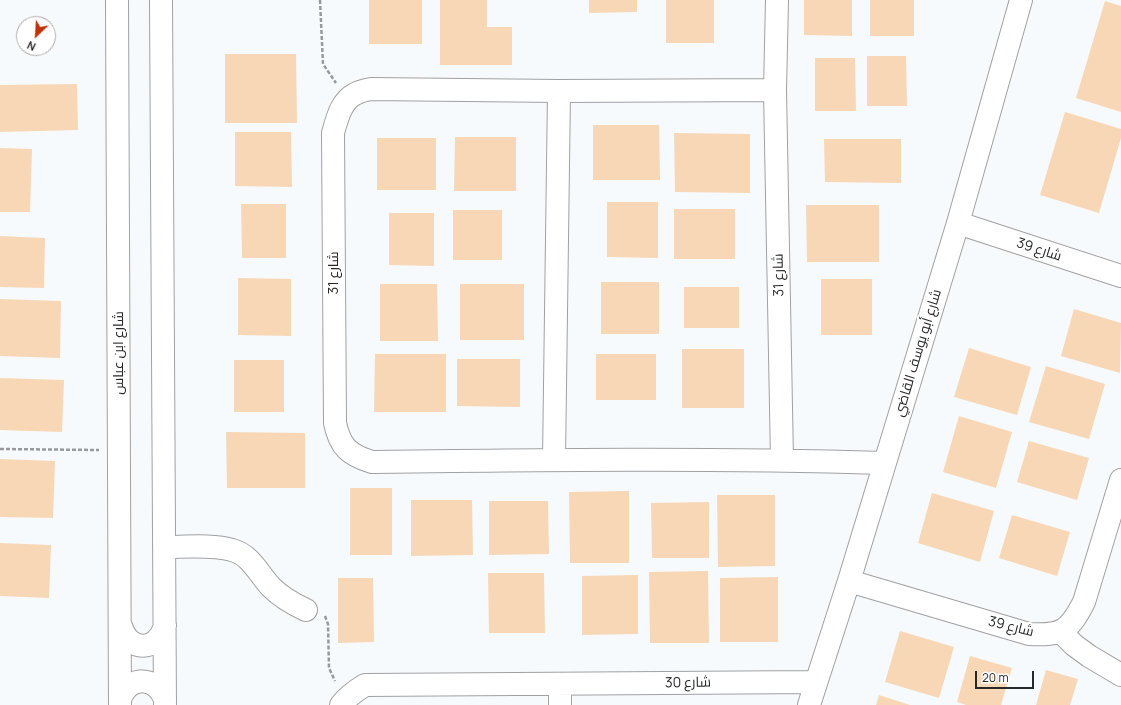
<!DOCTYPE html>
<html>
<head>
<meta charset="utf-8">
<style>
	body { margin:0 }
	#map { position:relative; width:1121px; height:705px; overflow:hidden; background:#f7fafc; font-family:Manrope,sans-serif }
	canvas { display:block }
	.north { position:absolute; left:16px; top:16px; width:40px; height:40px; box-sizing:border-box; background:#fff; border:1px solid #a9a9a9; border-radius:50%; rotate:205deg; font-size:11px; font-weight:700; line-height:16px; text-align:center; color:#272829 }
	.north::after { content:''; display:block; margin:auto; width:14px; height:18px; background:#bd3408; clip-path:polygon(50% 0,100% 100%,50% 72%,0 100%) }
	.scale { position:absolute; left:975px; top:671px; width:59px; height:18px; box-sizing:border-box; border:2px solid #272829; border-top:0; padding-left:5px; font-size:12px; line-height:14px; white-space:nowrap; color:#272829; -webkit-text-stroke:3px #fff; paint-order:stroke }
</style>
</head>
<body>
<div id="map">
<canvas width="1121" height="705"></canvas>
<div class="north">N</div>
<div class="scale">20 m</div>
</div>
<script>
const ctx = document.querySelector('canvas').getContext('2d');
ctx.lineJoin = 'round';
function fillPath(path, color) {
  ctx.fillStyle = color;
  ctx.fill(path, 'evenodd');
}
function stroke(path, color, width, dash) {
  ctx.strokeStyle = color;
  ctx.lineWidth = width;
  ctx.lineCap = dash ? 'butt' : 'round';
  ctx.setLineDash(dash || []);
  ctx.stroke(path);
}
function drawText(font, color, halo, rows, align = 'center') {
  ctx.font = font + ' Manrope,Cairo,sans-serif';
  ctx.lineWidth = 4;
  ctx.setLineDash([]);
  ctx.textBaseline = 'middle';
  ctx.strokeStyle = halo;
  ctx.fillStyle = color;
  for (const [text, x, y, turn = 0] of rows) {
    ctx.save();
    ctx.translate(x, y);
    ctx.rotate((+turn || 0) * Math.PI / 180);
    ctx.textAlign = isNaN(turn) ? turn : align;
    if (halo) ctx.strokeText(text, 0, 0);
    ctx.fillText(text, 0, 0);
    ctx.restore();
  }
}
fillPath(new Path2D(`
	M 369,0 L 422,0 L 422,44 L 369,44 Z
	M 440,0 L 487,0 L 487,27 L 512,27 L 512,65 L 440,65 Z
	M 589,0 L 637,0 L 637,12 L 589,13 Z
	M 666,0 L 714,0 L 714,43 L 666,43 Z
	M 804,0 L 852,0 L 852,36 L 804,35 Z
	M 870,0 L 914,0 L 914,36 L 870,36 Z
	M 1105,1 L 1121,6 L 1121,112 L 1076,98 Z
	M 225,54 L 296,54 L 297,123 L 225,123 Z
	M 867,56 L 906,56 L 907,106 L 867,106 Z
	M 815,58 L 855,58 L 856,111 L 815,111 Z
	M 77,84 L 78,130 L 0,132 L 0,85 Z
	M 1065,112 L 1121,129 L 1121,138 L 1099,213 L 1040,195 Z
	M 593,125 L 659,125 L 660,180 L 593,180 Z
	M 235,132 L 291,132 L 292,187 L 235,186 Z
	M 674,133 L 750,134 L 750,193 L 675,192 Z
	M 455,137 L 516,137 L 516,191 L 454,191 Z
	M 377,138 L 436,138 L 436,190 L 377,190 Z
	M 824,139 L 901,139 L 901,183 L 825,182 Z
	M 0,148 L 32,149 L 30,212 L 0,212 Z
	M 607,202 L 658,202 L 658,258 L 607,257 Z
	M 241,204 L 286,204 L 286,258 L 242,258 Z
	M 806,205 L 879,205 L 879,262 L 807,262 Z
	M 674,209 L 735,209 L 735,259 L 674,259 Z
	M 453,210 L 502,210 L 502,260 L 453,260 Z
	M 389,213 L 434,213 L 434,266 L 389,265 Z
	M 0,236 L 45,238 L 44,288 L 0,287 Z
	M 238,278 L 291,279 L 291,336 L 238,335 Z
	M 821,279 L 872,279 L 872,335 L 821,335 Z
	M 601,282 L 659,282 L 659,334 L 601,334 Z
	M 380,284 L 437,284 L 438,341 L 380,341 Z
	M 460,284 L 524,284 L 524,340 L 460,340 Z
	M 684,287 L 739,287 L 739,328 L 684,328 Z
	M 0,299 L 61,301 L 60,358 L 0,356 Z
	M 1074,309 L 1121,323 L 1120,373 L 1061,356 Z
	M 969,348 L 1031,367 L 1017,415 L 954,397 Z
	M 682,349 L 744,349 L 744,408 L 682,408 Z
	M 375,354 L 446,354 L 446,412 L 374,412 Z
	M 596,354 L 656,354 L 656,400 L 596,400 Z
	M 457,359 L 520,359 L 520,407 L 457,406 Z
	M 234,360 L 284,360 L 284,412 L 234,412 Z
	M 1046,366 L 1105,384 L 1089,439 L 1029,422 Z
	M 0,378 L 64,380 L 62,432 L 0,430 Z
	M 959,416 L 1012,432 L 996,488 L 943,472 Z
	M 226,432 L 305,433 L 305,488 L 227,488 Z
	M 1029,441 L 1089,458 L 1077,500 L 1017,482 Z
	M 0,459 L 55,461 L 53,518 L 0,517 Z
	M 350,488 L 392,488 L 392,555 L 350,555 Z
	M 629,491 L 629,563 L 570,563 L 569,492 Z
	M 932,493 L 994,511 L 980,562 L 918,543 Z
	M 717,495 L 775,495 L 775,566 L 718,567 Z
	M 411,500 L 472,500 L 473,555 L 411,556 Z
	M 489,501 L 548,501 L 549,554 L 489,555 Z
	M 709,502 L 709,558 L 652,558 L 651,503 Z
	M 1012,515 L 1070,532 L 1057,576 L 999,558 Z
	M 0,543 L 51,545 L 49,598 L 0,596 Z
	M 708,571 L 709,643 L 650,643 L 649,572 Z
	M 488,573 L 544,573 L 545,633 L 489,633 Z
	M 638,575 L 638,634 L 582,635 L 582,576 Z
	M 778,577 L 778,642 L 720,642 L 720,578 Z
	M 338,578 L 373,578 L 374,642 L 338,643 Z
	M 900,631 L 954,647 L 939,698 L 885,682 Z
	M 970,656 L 1012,668 L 1001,705 L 966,705 L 957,702 Z
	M 1046,670 L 1078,679 L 1070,705 L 1036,705 Z
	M 879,695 L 910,705 L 876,705 Z`), '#f7d7b6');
const minor = new Path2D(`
	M 117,0 L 120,705
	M 161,0 L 165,705
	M 777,0 L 775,90 L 782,460
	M 775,90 L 559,91 L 371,89 C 366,90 360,91 355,94 C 341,101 337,119 333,133 L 335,423 C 340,447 349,455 372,462 C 543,460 713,458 884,463
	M 958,223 L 1121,276
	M 554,460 L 559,91
	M 164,547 C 184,547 213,544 232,550 C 251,555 258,573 271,587 C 281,597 293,604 306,610
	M 849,581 L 1029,634 C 1062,636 1069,631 1084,602 L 1121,480
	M 121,626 C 129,653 158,652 165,625
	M 1061,632 L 1074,645 L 1089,656 L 1121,675
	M 120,699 C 130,675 155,676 165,699
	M 341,705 C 348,696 355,691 365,685 L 815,682
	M 560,705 L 560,684
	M 809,705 L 849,581 L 958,223 L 1021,0`);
stroke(minor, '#9fa1a3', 24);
stroke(new Path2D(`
	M 320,0 L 323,64 L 336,83
	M 0,449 L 99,450
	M 325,616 L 328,624 L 329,668 L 335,681`), '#97999b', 2.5, [4, 2]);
stroke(minor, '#fff', 22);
drawText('14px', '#272829', '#fff', [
	["شارع 39",1039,250,18],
	["شارع 31",334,273,-90],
	["شارع 31",779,275,-91],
	["شارع ابن عباس",119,353,-90],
	["شارع أبو يوسف القاضي",918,353,-73],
	["شارع 39",1011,627,14],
	["شارع 30",688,683,-1]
]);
</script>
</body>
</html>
